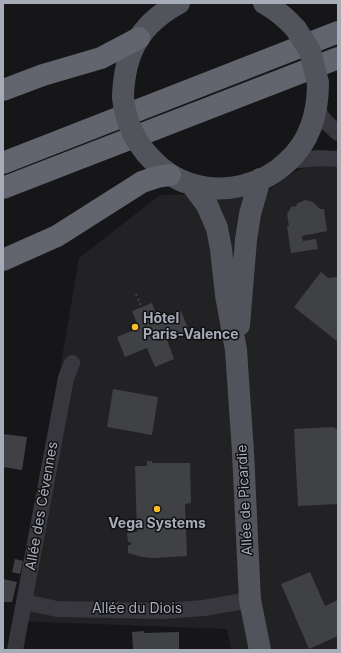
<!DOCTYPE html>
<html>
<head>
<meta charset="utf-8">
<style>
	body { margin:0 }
	#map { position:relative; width:341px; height:653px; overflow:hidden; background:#161618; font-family:Inter,sans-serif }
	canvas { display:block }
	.frame { position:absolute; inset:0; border:4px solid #a7acb9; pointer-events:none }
</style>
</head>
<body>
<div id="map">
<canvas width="341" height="653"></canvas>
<div class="frame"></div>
</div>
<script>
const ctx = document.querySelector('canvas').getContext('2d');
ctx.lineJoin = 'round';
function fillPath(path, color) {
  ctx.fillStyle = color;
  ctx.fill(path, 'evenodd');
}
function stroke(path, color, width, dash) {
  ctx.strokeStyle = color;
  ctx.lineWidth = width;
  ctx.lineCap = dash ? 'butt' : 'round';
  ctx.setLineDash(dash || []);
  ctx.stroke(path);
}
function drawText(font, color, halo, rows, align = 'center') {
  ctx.font = font + ' Inter,sans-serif';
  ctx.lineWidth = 3;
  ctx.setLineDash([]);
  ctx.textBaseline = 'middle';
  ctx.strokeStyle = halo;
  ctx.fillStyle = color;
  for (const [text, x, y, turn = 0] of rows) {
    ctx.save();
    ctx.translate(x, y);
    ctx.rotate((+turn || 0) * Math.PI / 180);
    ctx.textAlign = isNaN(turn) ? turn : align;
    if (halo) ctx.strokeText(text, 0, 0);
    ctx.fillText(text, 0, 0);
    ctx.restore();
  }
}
fillPath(new Path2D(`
	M 338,154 L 338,650 L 231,650 L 227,629 L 17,621 L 79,258 L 160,195 L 266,192 L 296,171 Z`), '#222225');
fillPath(new Path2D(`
	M 305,200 L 313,202 L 320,209 L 324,209 L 327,231 L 302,236 L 303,241 L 316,239 L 318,249 L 291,253 L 287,226 L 289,226 L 287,214 L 292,206 L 295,207 L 298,203 Z
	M 321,272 L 328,278 L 337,277 L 338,286 L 338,342 L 294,307 Z
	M 152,303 L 158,320 L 181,311 L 189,331 L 167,340 L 174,359 L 155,367 L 147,348 L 125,357 L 117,337 L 139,328 L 132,311 Z
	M 113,389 L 158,397 L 152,435 L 107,427 Z
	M 334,427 L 338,430 L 338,504 L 298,506 L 294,429 Z
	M 3,434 L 27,437 L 22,470 L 3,467 Z
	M 147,461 L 152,461 L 152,463 L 190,463 L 191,503 L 185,504 L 187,556 L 153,558 L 142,557 L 128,553 L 128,545 L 131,545 L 131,542 L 128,542 L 127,533 L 137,532 L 135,466 L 147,466 Z
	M 15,559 L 23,561 L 20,574 L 12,572 Z
	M 310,572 L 325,606 L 338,600 L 338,636 L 309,649 L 281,584 Z
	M 3,579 L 17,582 L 12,602 L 3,602 Z
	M 144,631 L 144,633 L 179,632 L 179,650 L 133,650 L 132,632 Z`), '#404145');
stroke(new Path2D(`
	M 136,294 L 146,318`), '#3d3e44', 2.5, [2, 3]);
stroke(new Path2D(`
	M 316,110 L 327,123 L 338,133
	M 289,161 L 319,158 L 338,159
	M 25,602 L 57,609 L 164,611 L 204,608 L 250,600
	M 15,650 L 66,378 L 72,363`), '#37373d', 16);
stroke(new Path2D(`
	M 264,3 C 277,10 287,19 296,29
	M 123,97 C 124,53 140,24 179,3
	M 146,153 C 158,167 173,179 191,184 C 223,195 264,185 288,161 C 310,141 318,112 318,83
	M 192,185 L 207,205 L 217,228 L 221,249 L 226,295 L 236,350 L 243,452 L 250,600 L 260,650
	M 239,325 L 246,240 L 250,214 L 260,179`), '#52545c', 22);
stroke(new Path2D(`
	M 3,90 L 43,75 L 101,58 L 139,38
	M 3,163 L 338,32
	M 3,188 L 338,58
	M 3,260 L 57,236 L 142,182 L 157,177 L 170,175`), '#62656e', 22);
stroke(new Path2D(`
	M 296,29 L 310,51 L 318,83
	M 123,97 C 125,119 132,136 146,153`), '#52545c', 22);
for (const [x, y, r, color] of [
	[135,327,4,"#fabb2b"],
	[157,509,4,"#fabb2b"]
]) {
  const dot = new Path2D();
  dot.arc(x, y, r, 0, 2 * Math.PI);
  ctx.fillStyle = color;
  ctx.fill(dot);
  stroke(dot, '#111113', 1.5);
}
drawText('bold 14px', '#a7acb9', '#111113', [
	["Hôtel",143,319],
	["Paris-Valence",143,335],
	["Vega Systems",157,524,"center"]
], 'left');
drawText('14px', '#a7acb9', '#111113', [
	["Allée de Picardie",245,500,-93],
	["Allée des Cévennes",42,506,-80],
	["Allée du Diois",137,609]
]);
</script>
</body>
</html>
